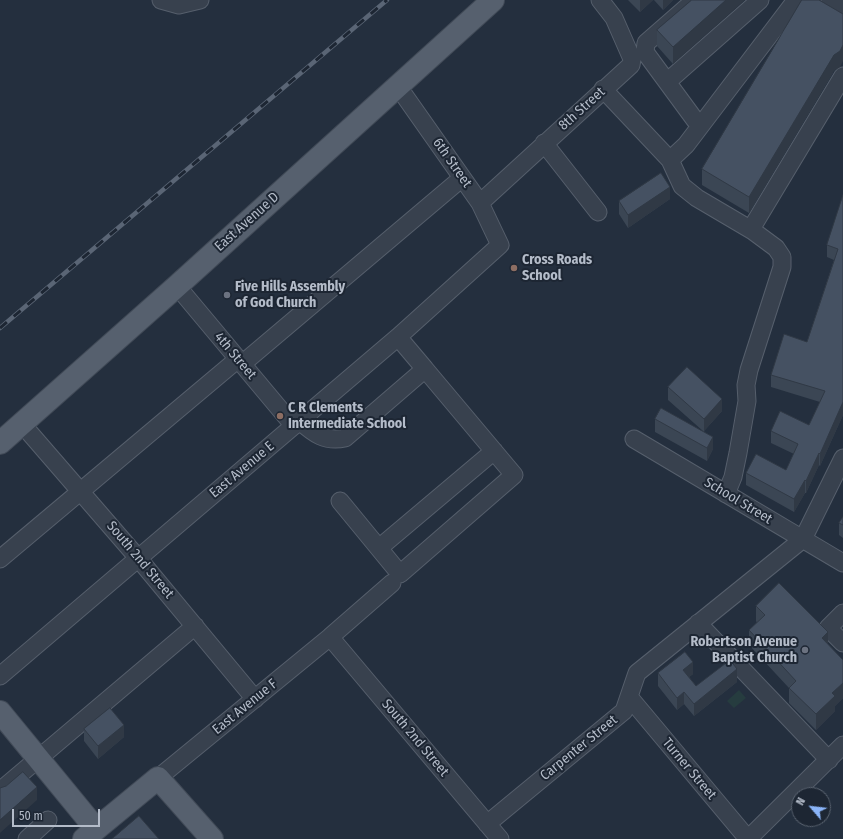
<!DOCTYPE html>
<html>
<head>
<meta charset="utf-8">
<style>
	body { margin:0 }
	#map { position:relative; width:843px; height:839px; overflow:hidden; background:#242f3e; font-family:"Fira Sans Condensed",sans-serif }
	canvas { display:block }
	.north { position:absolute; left:791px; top:787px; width:40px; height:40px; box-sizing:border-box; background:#1d2633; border:1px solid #59626f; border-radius:50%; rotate:298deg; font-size:11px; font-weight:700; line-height:16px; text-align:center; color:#b4bcc9 }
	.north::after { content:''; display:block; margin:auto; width:14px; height:18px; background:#8ab4f8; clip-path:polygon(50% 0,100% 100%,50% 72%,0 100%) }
	.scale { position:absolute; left:12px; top:809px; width:88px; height:18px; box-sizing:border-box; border:2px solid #b4bcc9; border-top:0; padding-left:5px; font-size:12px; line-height:14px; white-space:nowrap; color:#b4bcc9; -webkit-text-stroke:3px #1d2633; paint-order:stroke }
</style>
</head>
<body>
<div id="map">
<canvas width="843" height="839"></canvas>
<div class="north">N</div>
<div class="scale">50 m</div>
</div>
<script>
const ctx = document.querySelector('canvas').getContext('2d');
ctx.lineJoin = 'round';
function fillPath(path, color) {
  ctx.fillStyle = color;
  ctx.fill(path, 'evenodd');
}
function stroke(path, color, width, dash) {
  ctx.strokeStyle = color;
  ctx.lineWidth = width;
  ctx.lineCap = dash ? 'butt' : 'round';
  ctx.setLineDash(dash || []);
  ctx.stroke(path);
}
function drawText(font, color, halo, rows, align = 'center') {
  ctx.font = font + ' "Fira Sans Condensed",sans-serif';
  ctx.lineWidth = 4;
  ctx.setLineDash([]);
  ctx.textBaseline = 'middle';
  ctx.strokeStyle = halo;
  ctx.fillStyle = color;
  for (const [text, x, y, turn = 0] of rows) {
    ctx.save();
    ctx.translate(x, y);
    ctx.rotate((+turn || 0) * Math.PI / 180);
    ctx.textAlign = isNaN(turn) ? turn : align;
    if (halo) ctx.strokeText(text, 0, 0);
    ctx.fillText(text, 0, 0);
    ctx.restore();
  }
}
fillPath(new Path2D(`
	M 739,690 L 746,698 L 734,708 L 727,701 Z`), '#263c3f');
const minor = new Path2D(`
	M 161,0 L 179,5 L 200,0
	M 695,0 L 646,43 L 645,52 L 695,120 L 702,124
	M 830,0 L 843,10
	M 667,82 L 760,0
	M 603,89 L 670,160 L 682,186 L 697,198 L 753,231 L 776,248 L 782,257 L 782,267 L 749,370 L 746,385 L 747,401 L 738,453 L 733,477 L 726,494
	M 544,143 L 598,212
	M 670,160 L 686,145 L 796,0
	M 480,203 L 631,65 L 632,59 L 614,18 L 600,0
	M 751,229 L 843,76
	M 177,286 L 294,426
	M 242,364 L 462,178
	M 300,421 C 314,434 325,442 345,438 L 425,369 L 398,337
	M 22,424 L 138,558 L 255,699
	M 634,439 L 843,563
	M 340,501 L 400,574 L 514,475 L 425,369
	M 379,548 L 494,451
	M 0,559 L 238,359
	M 843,613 L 828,628 L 843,643
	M 698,623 L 829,760
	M 330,637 L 500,839
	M 0,676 L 398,337 L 500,245 L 480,203 L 397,85
	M 630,698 L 748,839
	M 158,778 L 330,637 L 392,583
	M 0,791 L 195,626
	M 487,824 L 624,711 L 637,673 L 803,539 L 843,458
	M 27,839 L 48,820
	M 748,839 L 843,745`);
const major = new Path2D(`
	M 0,443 L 177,286 L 493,0
	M 0,712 L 96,829
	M 84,839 L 158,778 L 212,839`);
stroke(minor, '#565f6c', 19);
stroke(major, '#414a57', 24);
stroke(minor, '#38414e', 17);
stroke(major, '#56606e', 22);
const rail = new Path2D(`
	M 0,328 L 387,0`);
stroke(rail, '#5a6575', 4.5);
stroke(rail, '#1d2633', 3, [9]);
fillPath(new Path2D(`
	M 628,0 L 653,0 L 640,12 Z
	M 654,0 L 673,0 L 663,10 Z
	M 692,0 L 673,64 L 657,46 L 657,30 Z
	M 840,67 L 834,71 L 749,213 L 702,185 L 702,169 Z
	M 843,195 L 843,415 L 820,466 L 819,465 L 806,493 L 805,493 L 794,512 L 746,485 L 746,473 L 786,470 L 794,454 L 771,443 L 771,431 L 809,425 L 820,402 L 771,387 L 771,375 L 807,342 L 834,260 L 827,257 L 827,245 Z
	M 670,199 L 628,228 L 619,214 L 619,201 Z
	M 668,387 L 722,411 L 704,431 L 713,449 L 707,461 L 655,432 L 655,419 L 703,431 L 668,400 Z
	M 843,517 L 843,538 L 839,535 L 839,523 Z
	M 756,606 L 828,644 L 843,660 L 843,698 L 835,706 L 835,711 L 816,730 L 789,703 L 789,688 L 749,645 L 749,630 L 757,623 L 756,621 Z
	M 658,673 L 693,674 L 689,677 L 696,686 L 737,682 L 694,716 L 684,704 L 677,710 L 658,686 Z
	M 84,729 L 124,737 L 98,759 L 84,741 Z`), '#3b4654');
fillPath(new Path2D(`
	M 640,0 L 653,0 L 640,12 Z
	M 663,0 L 673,0 L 663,10 Z
	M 726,0 L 745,0 L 673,64 L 673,47 Z
	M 843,45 L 843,61 L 840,67 L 834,71 L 749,213 L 749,197 L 834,55 Z
	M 670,187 L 670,199 L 628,228 L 628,215 Z
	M 722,399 L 722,411 L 704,431 L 704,419 Z
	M 843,402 L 843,415 L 820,466 L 820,454 Z
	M 713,437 L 713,449 L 707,461 L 707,448 Z
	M 819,453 L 819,465 L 806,493 L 806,481 Z
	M 805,480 L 805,493 L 794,512 L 794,499 Z
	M 828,632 L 828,647 L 822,638 Z
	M 693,662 L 693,674 L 683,682 L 683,670 Z
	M 737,669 L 737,682 L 694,716 L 694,704 Z
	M 843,683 L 843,698 L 835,706 L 835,711 L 816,730 L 816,714 L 832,693 Z
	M 684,692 L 684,704 L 677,710 L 677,698 Z
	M 124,725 L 124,737 L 98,759 L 98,746 Z
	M 37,787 L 37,800 L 0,833 L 0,820 Z`), '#303945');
const building = new Path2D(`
	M 692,0 L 726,0 L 673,47 L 657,30 Z
	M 802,0 L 819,0 L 843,14 L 843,45 L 840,51 L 834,55 L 749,197 L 702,169 Z
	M 661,173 L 670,187 L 628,215 L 619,201 Z
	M 843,195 L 843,402 L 820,454 L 819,453 L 806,481 L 805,480 L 794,499 L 746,473 L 756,454 L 786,470 L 798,444 L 771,431 L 780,411 L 809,425 L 825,391 L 771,375 L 784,334 L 807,342 L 838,249 L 827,245 Z
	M 687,367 L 722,399 L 704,419 L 668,387 Z
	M 661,408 L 713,437 L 707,448 L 655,419 Z
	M 843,517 L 843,525 L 839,523 Z
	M 779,583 L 828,632 L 822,638 L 843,660 L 843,683 L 832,693 L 835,696 L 816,714 L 789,688 L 796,681 L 749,630 L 765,615 L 756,606 Z
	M 685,652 L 693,662 L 683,670 L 696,686 L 730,660 L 737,669 L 694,704 L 684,692 L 677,698 L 658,673 Z
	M 110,708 L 124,725 L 98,746 L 84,729 Z
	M 23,772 L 37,787 L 0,820 L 0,788 L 6,786 Z
	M 139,816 L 159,839 L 112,839 Z`);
fillPath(building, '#455162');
stroke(building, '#303945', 1);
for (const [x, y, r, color] of [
	[514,268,4,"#8d6e63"],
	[227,295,4,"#6b7280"],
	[280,416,4,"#8d6e63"],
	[805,650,4,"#6b7280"]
]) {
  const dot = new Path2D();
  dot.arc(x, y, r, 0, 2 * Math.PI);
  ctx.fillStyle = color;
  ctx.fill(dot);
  stroke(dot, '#1d2633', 1.5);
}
drawText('14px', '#b4bcc9', '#1d2633', [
	["8th Street",582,109,-42],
	["6th Street",452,163,55],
	["East Avenue D",247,222,-42],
	["4th Street",235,356,50],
	["East Avenue E",242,470,-40],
	["School Street",738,501,31],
	["South 2nd Street",140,560,50],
	["East Avenue F",245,707,-39],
	["South 2nd Street",415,738,50],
	["Carpenter Street",579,748,-39],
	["Turner Street",689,769,50]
]);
drawText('bold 14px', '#b4bcc9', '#1d2633', [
	["Cross Roads",522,260],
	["School",522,276],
	["Five Hills Assembly",235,287],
	["of God Church",235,303],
	["C R Clements",288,408],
	["Intermediate School",288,424],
	["Robertson Avenue",797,642,"right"],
	["Baptist Church",797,658,"right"]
], 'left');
</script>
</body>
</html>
